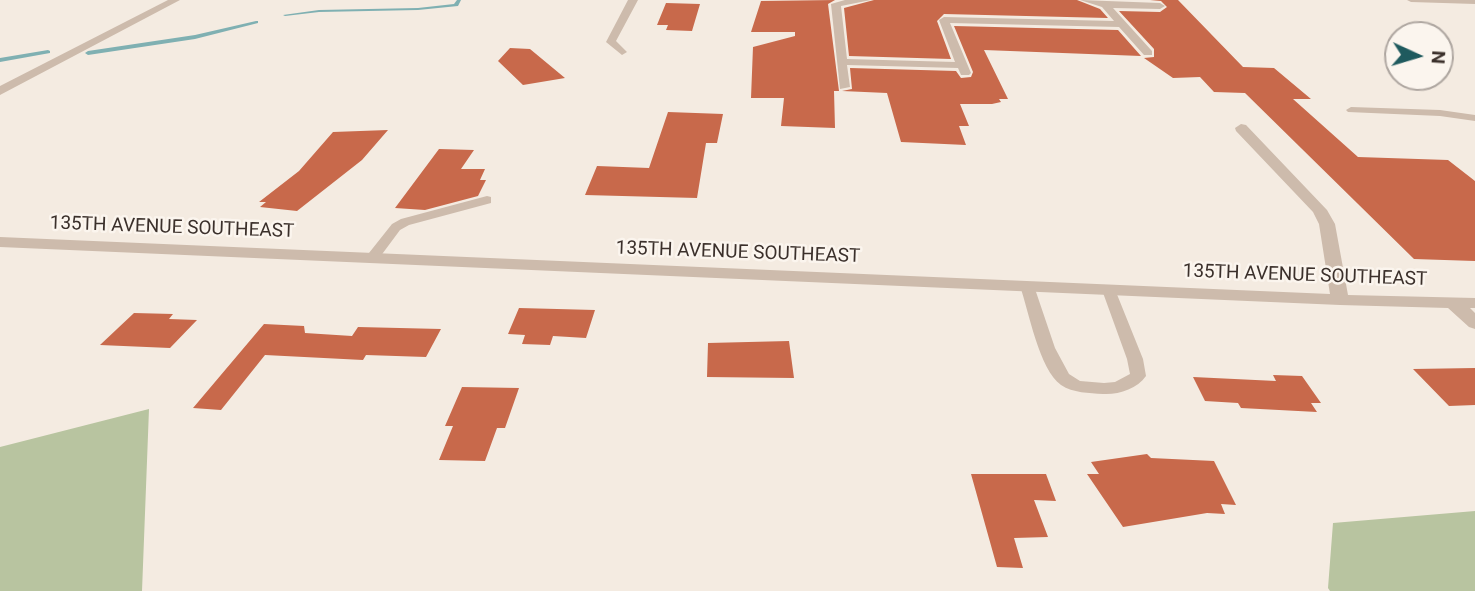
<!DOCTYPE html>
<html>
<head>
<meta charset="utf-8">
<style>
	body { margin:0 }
	#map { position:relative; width:1475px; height:591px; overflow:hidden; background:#f4ebe1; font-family:Roboto,sans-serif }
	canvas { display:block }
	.north { position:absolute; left:1384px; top:21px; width:70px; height:70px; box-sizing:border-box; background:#fbf5ee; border:2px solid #aea6a0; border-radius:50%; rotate:94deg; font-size:19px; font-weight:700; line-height:28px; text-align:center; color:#3b302b }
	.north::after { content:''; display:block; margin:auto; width:24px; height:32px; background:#1f5a5e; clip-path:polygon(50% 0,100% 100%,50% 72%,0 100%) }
</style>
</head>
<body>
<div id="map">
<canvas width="1475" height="591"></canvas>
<div class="north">N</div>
</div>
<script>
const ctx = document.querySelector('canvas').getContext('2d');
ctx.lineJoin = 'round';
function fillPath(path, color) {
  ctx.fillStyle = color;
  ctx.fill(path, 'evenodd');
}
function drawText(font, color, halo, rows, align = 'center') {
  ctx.font = font + ' Roboto,sans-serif';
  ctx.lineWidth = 5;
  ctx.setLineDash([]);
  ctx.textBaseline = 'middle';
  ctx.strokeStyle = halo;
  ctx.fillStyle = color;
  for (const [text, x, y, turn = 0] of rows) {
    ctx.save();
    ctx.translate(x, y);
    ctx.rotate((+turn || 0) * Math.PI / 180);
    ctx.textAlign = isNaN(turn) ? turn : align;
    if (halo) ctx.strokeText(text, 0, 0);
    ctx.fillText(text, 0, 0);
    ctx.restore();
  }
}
fillPath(new Path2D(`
	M 149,409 L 142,591 L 0,591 L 0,447 Z
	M 1475,511 L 1475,591 L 1330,591 L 1328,588 L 1333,523 Z`), '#b8c4a0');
fillPath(new Path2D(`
	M 457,0 L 461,0 L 458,6 L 418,10 L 319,12 L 285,16 L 283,15 L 319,10 L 418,8 L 454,4 Z
	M 256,21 L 258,21 L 258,23 L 195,39 L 88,55 L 85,53 L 88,51 L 195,35 Z
	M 48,50 L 50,51 L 50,53 L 0,62 L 0,58 Z`), '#7fb0b2');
fillPath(new Path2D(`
	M 835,0 L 828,4 L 839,91 L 834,91 L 835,128 L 781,126 L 784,98 L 751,98 L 753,47 L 795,36 L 795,32 L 751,32 L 761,1 Z
	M 874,0 L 1077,0 L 1100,9 L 1108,18 L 944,14 L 937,21 L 951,59 L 849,56 L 844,8 Z
	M 1150,0 L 1178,0 L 1243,67 L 1274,68 L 1311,99 L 1293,99 L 1358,157 L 1448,160 L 1475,181 L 1475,261 L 1414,259 L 1245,93 L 1214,92 L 1200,77 L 1173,78 L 1144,58 L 1154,57 L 1154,49 L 1119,11 L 1160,12 L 1167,7 L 1161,1 Z
	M 666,3 L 700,4 L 692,31 L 666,30 L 668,25 L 657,25 Z
	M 954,26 L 1118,30 L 1141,56 L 984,50 L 1008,99 L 999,99 L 1001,102 L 992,104 L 960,104 L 969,126 L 959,126 L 966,145 L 901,142 L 887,93 L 842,91 L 852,89 L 850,68 L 956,71 L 961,78 L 971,77 L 973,72 Z
	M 510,48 L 530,49 L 565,78 L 523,85 L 498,61 Z
	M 668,112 L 723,114 L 717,143 L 706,143 L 697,198 L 585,195 L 597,166 L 649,168 Z
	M 388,130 L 362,160 L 297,211 L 260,207 L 266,202 L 259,202 L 299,171 L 333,132 Z
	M 439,149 L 474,150 L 461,169 L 485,169 L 480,180 L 486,180 L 478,196 L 425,210 L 395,208 Z
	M 519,308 L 595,310 L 586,338 L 553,336 L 550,345 L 522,344 L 525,335 L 508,334 Z
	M 134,313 L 173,314 L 169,319 L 197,320 L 170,348 L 100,345 Z
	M 264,324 L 304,326 L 305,333 L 352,336 L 358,327 L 441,329 L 426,357 L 366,355 L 363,360 L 265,355 L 221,410 L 193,408 Z
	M 789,341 L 794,378 L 707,377 L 708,343 Z
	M 1475,368 L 1475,405 L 1449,406 L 1413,369 Z
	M 1273,375 L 1302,376 L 1321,403 L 1311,403 L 1317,412 L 1241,408 L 1238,403 L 1205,401 L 1193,377 L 1276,381 Z
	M 462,387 L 519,388 L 505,428 L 497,428 L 485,461 L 439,460 L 453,426 L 445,426 Z
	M 1147,454 L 1151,458 L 1214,461 L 1236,505 L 1221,504 L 1225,514 L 1207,513 L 1123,527 L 1087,474 L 1099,474 L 1091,462 Z
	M 971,474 L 1046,474 L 1056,501 L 1034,500 L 1048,537 L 1014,538 L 1023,568 L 997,567 Z`), '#c8694b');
fillPath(new Path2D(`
	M 1407,0 L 1475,0 L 1475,4 L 1411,2 Z
	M 1351,107 L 1440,110 L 1475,115 L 1475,121 L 1440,116 L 1348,112 L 1346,110 Z
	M 487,196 L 491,197 L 491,203 L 409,225 L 400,230 L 377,261 L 367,261 L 365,258 L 392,224 L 401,219 Z
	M 1027,282 L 1034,286 L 1055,348 L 1069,374 L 1080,381 L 1104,383 L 1115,382 L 1130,374 L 1127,359 L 1102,290 L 1104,287 L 1114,287 L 1143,359 L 1146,376 C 1137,389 1118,395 1103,394 C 1089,393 1073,393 1061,385 C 1039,369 1029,312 1020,286 Z`), '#cdbbac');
fillPath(new Path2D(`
	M 168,0 L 180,0 L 0,95 L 0,86 Z
	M 628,0 L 638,0 L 616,41 L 627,52 L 622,55 L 606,42 Z
	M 871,0 L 841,6 L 847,59 L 955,62 L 939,20 L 944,17 L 1114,21 L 1102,7 L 1080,0 L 1160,3 L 1165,6 L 1160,9 L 1113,8 L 1152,51 L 1152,55 L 1144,55 L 1119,27 L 950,23 L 971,73 L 969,75 L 961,75 L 958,68 L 847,65 L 850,87 L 840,89 L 831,4 L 845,0 Z
	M 1241,124 L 1246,125 L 1327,210 L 1335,224 L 1348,295 L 1475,298 L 1475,308 L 1470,308 L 1475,313 L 1475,329 L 1469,327 L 1448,308 L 1340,305 L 0,247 L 0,237 L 1330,294 L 1319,224 L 1313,212 L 1236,131 L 1235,128 Z`), '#cdbbac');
drawText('19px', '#3b302b', '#fbf5ee', [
	["135TH AVENUE SOUTHEAST",172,228,2],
	["135TH AVENUE SOUTHEAST",738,253,2],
	["135TH AVENUE SOUTHEAST",1305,276,2]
]);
</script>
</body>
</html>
